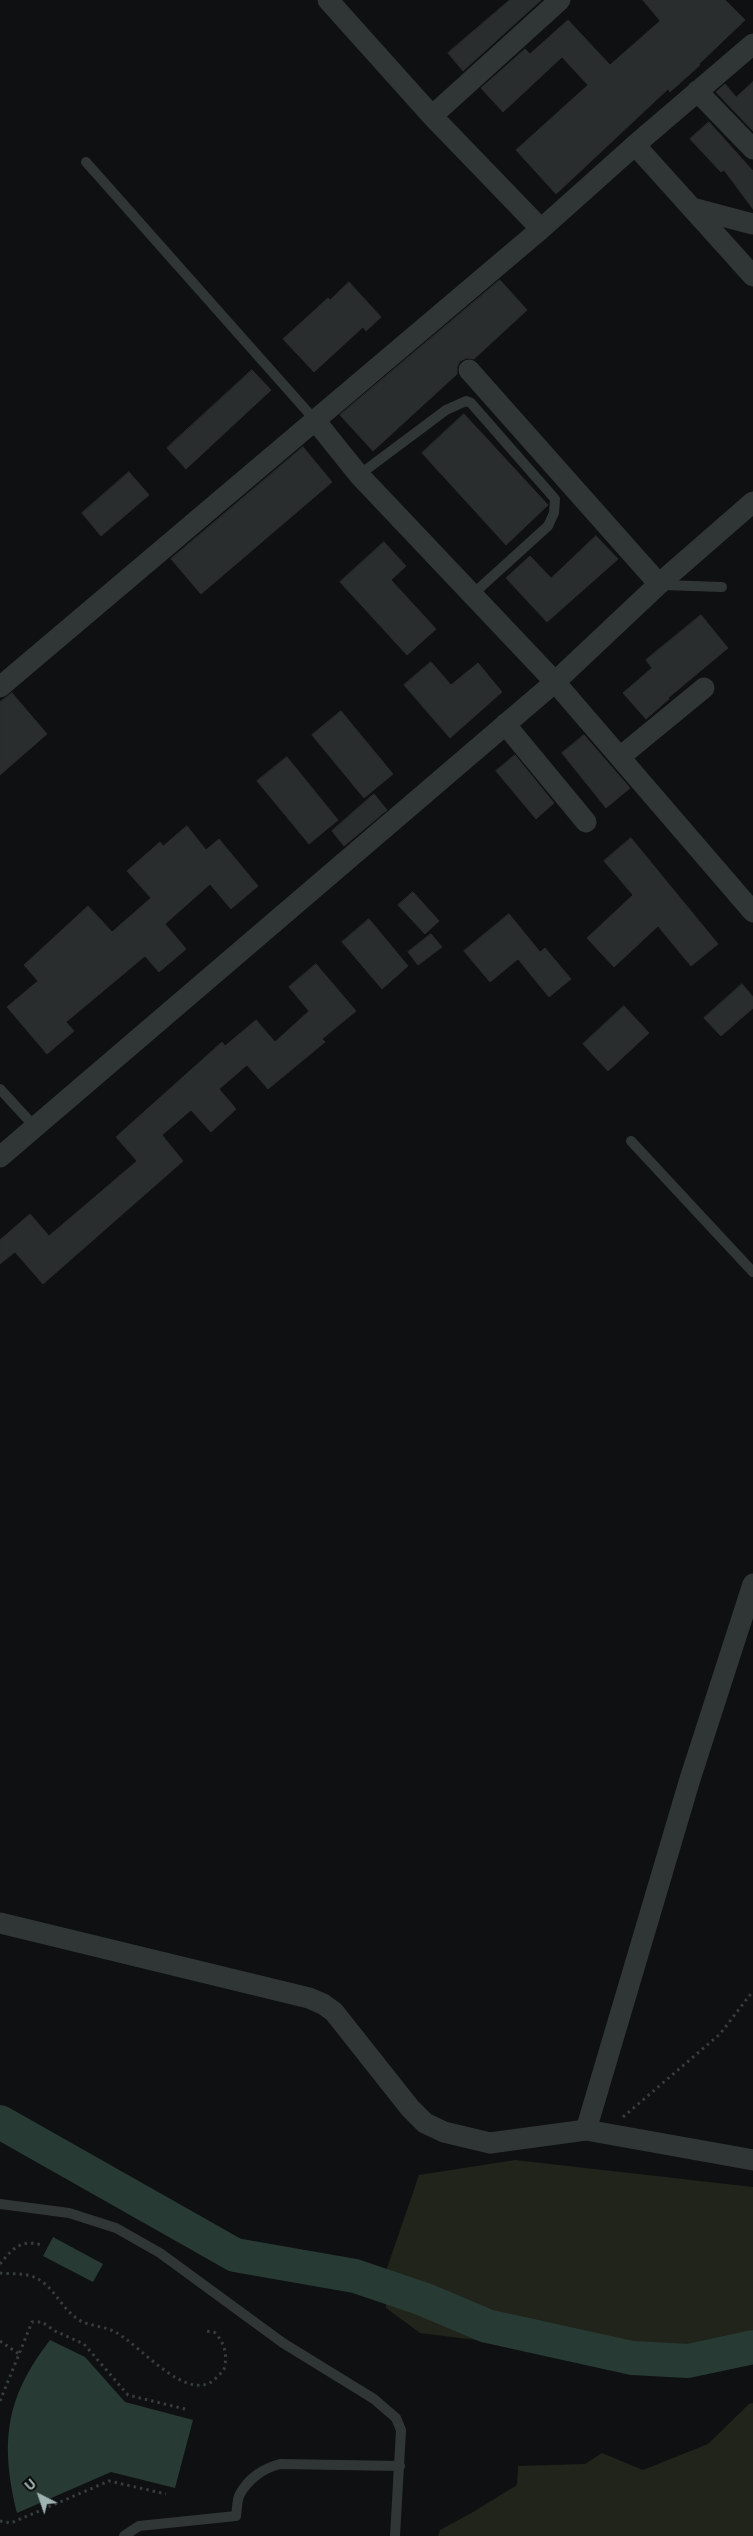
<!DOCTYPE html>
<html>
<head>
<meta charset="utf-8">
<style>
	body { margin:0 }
	#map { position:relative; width:753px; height:2536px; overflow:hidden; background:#0f1011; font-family:"IBM Plex Sans",sans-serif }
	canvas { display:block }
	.north { position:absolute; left:15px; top:2471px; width:50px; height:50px; -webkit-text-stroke:4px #0a0b0c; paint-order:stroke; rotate:319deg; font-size:14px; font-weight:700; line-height:20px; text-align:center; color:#9fb3b1 }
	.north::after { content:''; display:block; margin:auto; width:18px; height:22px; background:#9fb3b1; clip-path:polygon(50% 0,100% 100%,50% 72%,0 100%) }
</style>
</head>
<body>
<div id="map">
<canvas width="753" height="2536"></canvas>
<div class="north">U</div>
</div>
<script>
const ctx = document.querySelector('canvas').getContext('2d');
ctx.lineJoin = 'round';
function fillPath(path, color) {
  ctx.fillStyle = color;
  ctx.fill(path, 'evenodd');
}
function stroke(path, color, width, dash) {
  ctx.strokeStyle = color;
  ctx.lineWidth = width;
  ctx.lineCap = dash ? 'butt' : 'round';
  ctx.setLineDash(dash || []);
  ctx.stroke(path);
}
fillPath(new Path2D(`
	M 515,2160 L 753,2187 L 753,2348 L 732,2346 L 666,2359 L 574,2354 L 533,2333 L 484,2341 L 420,2333 L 386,2308 L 385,2274 L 419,2175 Z
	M 753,2403 L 753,2536 L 438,2536 L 440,2530 L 473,2512 L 517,2485 L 518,2466 L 585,2464 L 602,2453 L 643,2470 L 708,2444 L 749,2404 Z`), '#20241b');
fillPath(new Path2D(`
	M 53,2237 L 103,2264 L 93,2282 L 43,2256 Z
	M 50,2340 L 85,2357 L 125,2402 L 193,2420 L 175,2488 L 111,2472 L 17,2513 C 0,2443 5,2398 50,2340 Z`), '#283a34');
stroke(new Path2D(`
	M 0,2122 L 235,2255 L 355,2276 L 423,2299 L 487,2326 L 632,2358 L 688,2361 L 753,2347`), '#283a34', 34);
const building = new Path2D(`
	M 510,0 L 541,0 L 463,71 L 448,53 Z
	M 643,0 L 725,0 L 745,20 L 699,64 L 700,65 L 670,92 L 668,89 L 556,194 L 516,150 L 588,85 L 562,57 L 503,112 L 481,88 L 525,49 L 530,54 L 568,20 L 610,65 L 660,21 Z
	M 753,82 L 753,131 L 716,92 L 725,84 L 736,97 Z
	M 709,122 L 753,171 L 753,209 L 724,170 L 721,172 L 690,139 Z
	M 500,280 L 527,310 L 474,359 L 467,358 L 460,361 L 457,367 L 457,374 L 373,451 L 340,415 Z
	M 349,282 L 381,317 L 366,331 L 363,327 L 314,372 L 283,339 L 328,298 L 330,300 Z
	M 252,370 L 271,390 L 186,469 L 167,448 Z
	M 464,414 L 548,505 L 506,545 L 422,453 Z
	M 303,447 L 332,482 L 201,594 L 171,559 Z
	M 129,472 L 149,495 L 101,536 L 82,513 Z
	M 596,536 L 618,559 L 547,622 L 506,578 L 530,556 L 551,578 Z
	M 384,542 L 406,566 L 391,580 L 436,629 L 407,655 L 340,582 Z
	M 701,615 L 728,648 L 668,698 L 669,699 L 646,719 L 623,693 L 652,668 L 646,660 Z
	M 431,662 L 451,685 L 478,663 L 502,692 L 450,738 L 404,685 Z
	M 12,693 L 47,734 L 0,775 L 0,702 Z
	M 341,711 L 393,774 L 364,798 L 312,735 Z
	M 584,735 L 630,788 L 606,808 L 562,753 Z
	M 515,755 L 554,803 L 536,819 L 496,771 Z
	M 287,757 L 338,820 L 309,844 L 257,781 Z
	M 374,794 L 387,810 L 344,846 L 332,831 Z
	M 187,826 L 206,850 L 219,839 L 258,886 L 231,909 L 210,884 L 165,924 L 186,949 L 159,972 L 145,956 L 66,1022 L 74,1031 L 47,1054 L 7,1007 L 38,981 L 24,965 L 88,906 L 112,932 L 151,898 L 127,871 L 160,842 L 163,846 Z
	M 631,838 L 718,944 L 691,966 L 658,926 L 614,967 L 587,938 L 633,895 L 604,861 Z
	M 413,892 L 439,921 L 425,934 L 398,905 Z
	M 509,914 L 540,952 L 545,948 L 571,979 L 549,997 L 518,959 L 490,982 L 464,951 Z
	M 369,919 L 408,966 L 382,989 L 342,942 Z
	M 431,934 L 442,947 L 418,965 L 408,952 Z
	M 316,964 L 356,1011 L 322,1039 L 325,1042 L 268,1089 L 247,1065 L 219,1089 L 236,1109 L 211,1132 L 191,1110 L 162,1135 L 183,1161 L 43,1284 L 15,1252 L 0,1264 L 0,1240 L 30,1214 L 49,1236 L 137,1161 L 116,1137 L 222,1042 L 225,1046 L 256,1020 L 275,1042 L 309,1011 L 289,987 Z
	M 742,984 L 753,997 L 753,1008 L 721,1036 L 704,1018 Z
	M 624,1006 L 649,1033 L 608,1071 L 583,1044 Z`);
fillPath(building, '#2a2d2d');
stroke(building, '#292c2d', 1);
stroke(new Path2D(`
	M 623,2117 L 720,2034 L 753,1991
	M 0,2264 C 13,2248 21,2239 42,2245
	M 0,2273 C 10,2274 25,2273 34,2277 C 53,2285 60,2306 75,2317 C 86,2327 104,2325 117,2333 C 141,2346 189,2406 216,2378 C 219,2374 224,2372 225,2366 C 227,2352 224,2342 214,2332 L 205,2331
	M 0,2341 L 19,2354
	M 0,2401 L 32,2322 L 42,2322 L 55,2331 L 84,2344 L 128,2395 L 189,2410
	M 0,2521 L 11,2523 L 109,2481 L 166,2494`), '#363d3d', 3, [2.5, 4]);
stroke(new Path2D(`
	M 86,162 L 314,419
	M 359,475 L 446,410 L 466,401 L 471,403 L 555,499 L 554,513 L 548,526 L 473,594
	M 662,585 L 722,587
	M 0,1089 L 35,1127
	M 631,1141 L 753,1272
	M 0,2204 L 69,2213 L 116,2228 L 160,2253 L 283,2343 L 374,2399 L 396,2418 L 401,2430 L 395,2536
	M 124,2536 L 139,2526 L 236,2516 C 237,2510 237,2501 239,2496 C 247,2479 264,2468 280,2464 L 400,2466`), '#303636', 10);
stroke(new Path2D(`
	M 328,0 L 432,116 L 541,229
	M 753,44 L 635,145 L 753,276
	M 697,91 L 753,149
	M 432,116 L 560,0
	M 692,208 L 753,224
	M 469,370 L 659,584
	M 753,502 L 659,584 L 555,682 L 753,912
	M 0,687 L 541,229 L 635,145
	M 505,724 L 586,822
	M 620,757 L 704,688
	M 0,1157 L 555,682 L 359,475 L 314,419
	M 0,1923 L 309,1998 L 323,2004 L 334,2012 L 410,2108 L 425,2123 L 444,2132 L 490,2143 L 586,2130 L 690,1779 L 753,1584
	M 586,2130 L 753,2160`), '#303636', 21);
</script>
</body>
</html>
